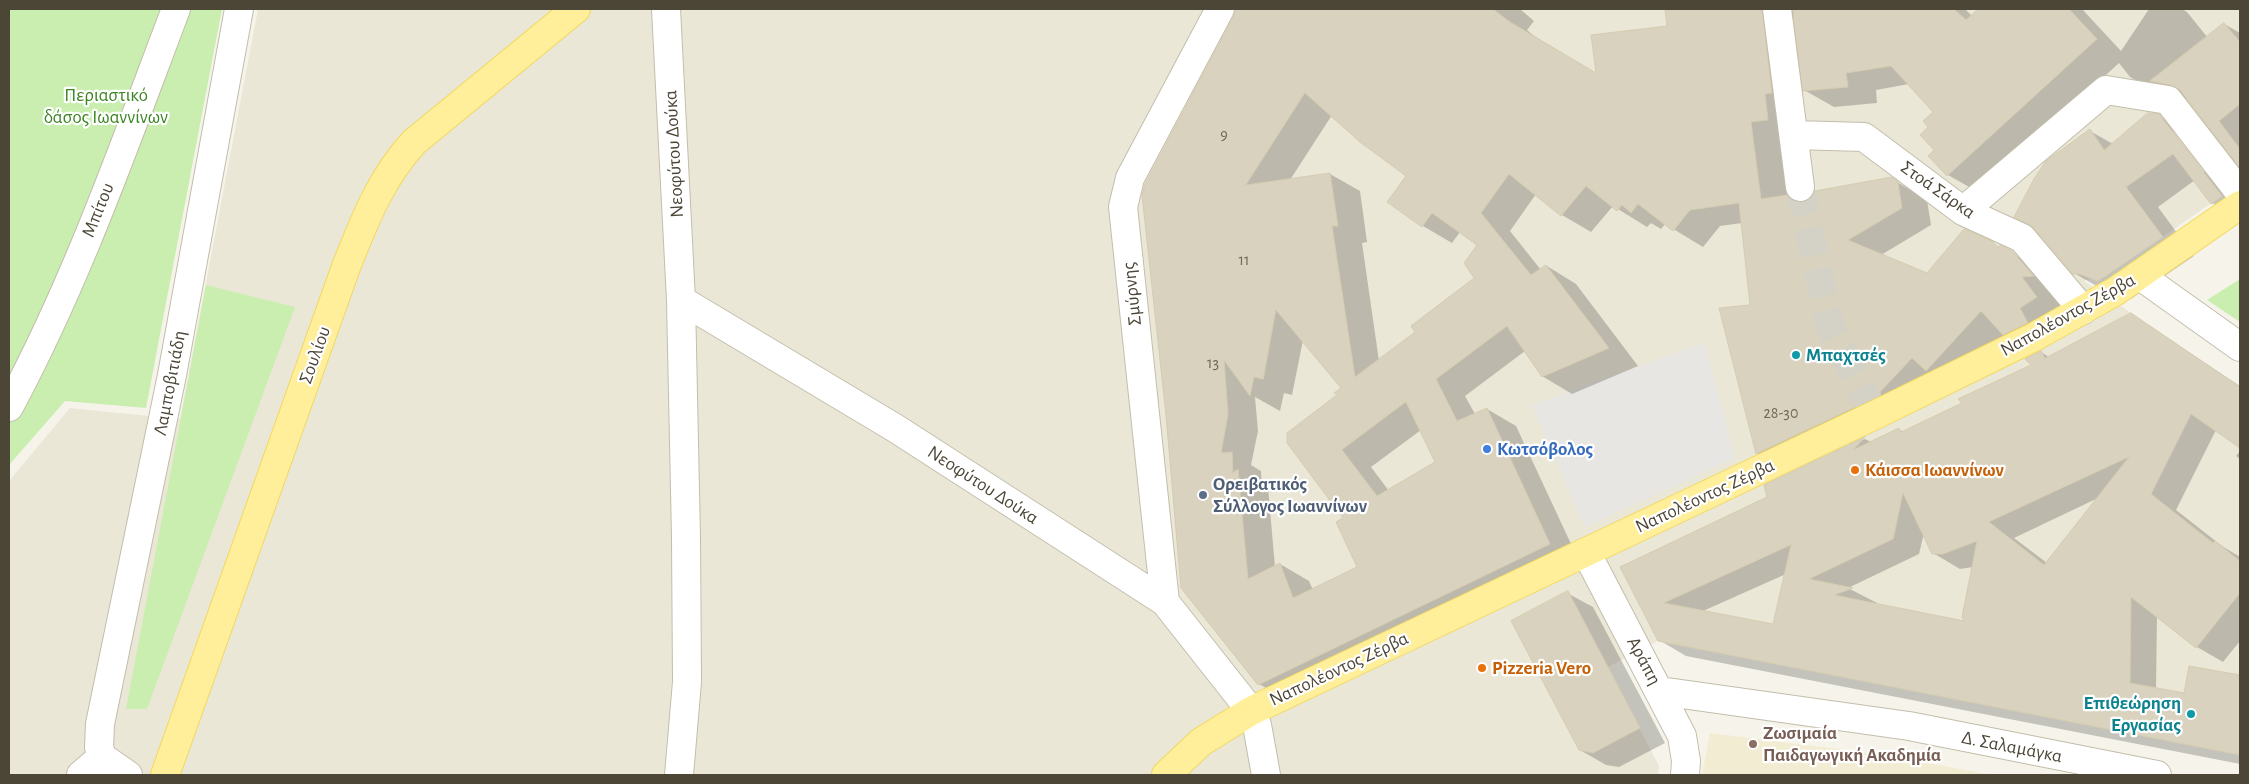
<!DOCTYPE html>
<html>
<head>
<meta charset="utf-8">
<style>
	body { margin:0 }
	#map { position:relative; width:2249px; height:784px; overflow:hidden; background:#f6f4ea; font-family:"Alegreya Sans",sans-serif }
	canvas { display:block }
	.frame { position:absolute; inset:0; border:10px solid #4c4637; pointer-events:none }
</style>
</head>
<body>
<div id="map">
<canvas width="2249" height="784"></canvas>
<div class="frame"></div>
</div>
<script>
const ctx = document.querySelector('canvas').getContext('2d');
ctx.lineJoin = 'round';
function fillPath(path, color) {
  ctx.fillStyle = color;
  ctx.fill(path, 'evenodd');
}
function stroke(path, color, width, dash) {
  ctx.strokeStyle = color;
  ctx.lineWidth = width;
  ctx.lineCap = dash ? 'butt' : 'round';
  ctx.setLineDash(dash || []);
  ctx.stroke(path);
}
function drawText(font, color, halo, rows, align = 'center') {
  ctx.font = font + ' "Alegreya Sans",sans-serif';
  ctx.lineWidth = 4.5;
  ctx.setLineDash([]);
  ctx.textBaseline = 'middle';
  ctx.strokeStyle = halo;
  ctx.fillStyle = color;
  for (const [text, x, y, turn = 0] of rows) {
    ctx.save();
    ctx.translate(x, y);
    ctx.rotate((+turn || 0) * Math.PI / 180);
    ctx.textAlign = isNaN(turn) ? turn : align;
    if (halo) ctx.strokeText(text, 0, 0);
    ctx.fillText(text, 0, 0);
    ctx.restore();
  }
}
fillPath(new Path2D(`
	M 258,9 L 2240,9 L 2240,183 L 2127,262 L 2084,281 L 2240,387 L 2240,755 L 1658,641 L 1608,667 L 1659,766 L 1658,775 L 9,775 L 9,481 L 70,408 L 180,419 Z`), '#ebe7d7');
fillPath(new Path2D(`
	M 1710,733 L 1885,755 L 1992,775 L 1702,775 Z`), '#f1ecd2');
fillPath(new Path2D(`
	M 9,9 L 222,9 L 146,408 L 65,401 L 9,465 Z
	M 2240,279 L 2240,322 L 2207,300 Z
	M 206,285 L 295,307 L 147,709 L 126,709 Z`), '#c9eeaf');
fillPath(new Path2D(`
	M 1704,343 L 1735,458 L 1585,527 L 1532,405 Z`), '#e8e6e2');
fillPath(new Path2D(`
	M 1236,9 L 1520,9 L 1534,21 L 1527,30 L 1540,41 L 1598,75 L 1668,27 L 1666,9 L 1965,9 L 1972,16 L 1980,9 L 2082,9 L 2121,51 L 2149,9 L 2182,9 L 2187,12 L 2208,38 L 2224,24 L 2240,33 L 2240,166 L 2188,99 L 2161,94 L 2130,77 L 2119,63 L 1978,192 L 1948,175 L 1930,156 L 1936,150 L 1930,127 L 1935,112 L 1909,84 L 1876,90 L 1877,103 L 1834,107 L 1804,90 L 1795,16 L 1792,21 L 1797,136 L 1780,138 L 1788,197 L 1798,203 L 1892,179 L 1927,200 L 1931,225 L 1881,255 L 1928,274 L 1991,243 L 2042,269 L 2062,293 L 2051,293 L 2066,314 L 2034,351 L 2005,334 L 1956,387 L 1787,470 L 1757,453 L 1752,306 L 1742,223 L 1720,226 L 1703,247 L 1665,224 L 1661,229 L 1651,223 L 1647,227 L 1613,206 L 1591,232 L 1562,215 L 1536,194 L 1510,231 L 1541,270 L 1547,266 L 1576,284 L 1638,366 L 1572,394 L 1542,376 L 1525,351 L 1465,396 L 1475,414 L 1487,409 L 1516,426 L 1579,561 L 1289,701 L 1259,684 L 1182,587 ZM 1332,115 L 1408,176 L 1423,226 L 1452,243 L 1460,232 L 1479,245 L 1476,279 L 1417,332 L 1379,361 L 1362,243 L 1367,242 L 1360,191 L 1330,174 L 1290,180 ZM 1303,340 L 1343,388 L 1336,393 L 1339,395 L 1345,518 L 1359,568 L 1313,590 L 1309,581 L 1280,564 L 1275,567 L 1268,487 L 1262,484 L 1261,471 L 1251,465 L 1258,431 L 1255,397 L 1280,411 L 1284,393 L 1292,395 ZM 1421,430 L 1437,462 L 1389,491 L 1371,467 Z
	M 2159,116 L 2192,135 L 2240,219 L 2212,203 L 2195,180 L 2158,207 L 2194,256 L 2131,299 L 2113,292 L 2107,292 L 2074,273 L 2090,131 L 2113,144 ZM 2174,131 L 2206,172 L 2203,172 L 2172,132 Z
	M 2131,314 L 2240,386 L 2240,446 L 2216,430 L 2176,510 L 2222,546 L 2240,557 L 2240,641 L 2223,662 L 2197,647 L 2157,616 L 2156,689 L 2185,695 L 2190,667 L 2240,676 L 2240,764 L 1686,656 L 1659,640 L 1622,568 L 1769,498 L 1766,486 L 1865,439 L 1871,442 L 1898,429 L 1904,432 L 1964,403 L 2033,365 L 2041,352 L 2049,357 ZM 2098,498 L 2047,563 L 2014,538 ZM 1924,533 L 1933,553 L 1960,569 L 1973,567 L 1966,622 L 1874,604 L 1877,603 L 1848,588 L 1919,554 ZM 1786,574 L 1774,625 L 1703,611 Z
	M 2240,451 L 2240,459 L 2236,456 Z
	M 1567,593 L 1593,607 L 1665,743 L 1619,767 L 1606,765 L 1580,750 Z`), '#0003');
const building = new Path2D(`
	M 1236,9 L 1493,9 L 1510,22 L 1596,73 L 1591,35 L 1667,26 L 1665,9 L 1762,9 L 1772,93 L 1765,94 L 1768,120 L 1751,122 L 1761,199 L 1787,195 L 1794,201 L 1802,202 L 1810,199 L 1815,191 L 1892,177 L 1898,182 L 1902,208 L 1848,240 L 1927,273 L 1964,229 L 1992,241 L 1999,248 L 2000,245 L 2012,251 L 2034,276 L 2022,277 L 2037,297 L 2020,308 L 2028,323 L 2003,335 L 1981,311 L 1926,371 L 1912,358 L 1880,392 L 1881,395 L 1756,454 L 1719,308 L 1750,305 L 1739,203 L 1690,210 L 1673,231 L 1638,204 L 1631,213 L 1622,205 L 1617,211 L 1586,186 L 1561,216 L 1509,174 L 1481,213 L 1531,275 L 1546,265 L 1609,348 L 1542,377 L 1507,326 L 1436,379 L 1457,421 L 1487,408 L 1550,544 L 1258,685 L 1181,588 L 1166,415 L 1142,195 L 1145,184 L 1234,16 ZM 1305,93 L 1360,142 L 1406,176 L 1387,202 L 1422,227 L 1432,213 L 1477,245 L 1464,263 L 1474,278 L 1411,326 L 1415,332 L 1355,377 L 1332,226 L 1338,226 L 1330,173 L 1246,185 ZM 1276,310 L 1341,388 L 1334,393 L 1338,394 L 1287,433 L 1287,443 L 1343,518 L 1336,522 L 1357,567 L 1293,598 L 1280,563 L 1248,579 L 1238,469 L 1233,473 L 1232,452 L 1221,453 L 1228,414 L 1224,360 L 1250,396 L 1254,377 L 1263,379 ZM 1406,402 L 1435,462 L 1377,496 L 1342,450 Z
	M 1793,9 L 1954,9 L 1966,20 L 1978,9 L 2069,9 L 2097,39 L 1947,176 L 1928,156 L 1934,150 L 1920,135 L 1928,127 L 1923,121 L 1933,112 L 1891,66 L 1846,73 L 1848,87 L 1803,91 Z
	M 2224,23 L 2240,42 L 2240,104 L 2219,121 L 2240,149 L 2240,168 L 2180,90 L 2170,85 L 2150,81 Z
	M 2148,113 L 2159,114 L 2222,196 L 2211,204 L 2173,154 L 2126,187 L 2163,237 L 2098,281 L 2079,274 L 2073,274 L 2034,228 L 2014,217 L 2034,179 L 2046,161 L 2090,129 L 2104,150 Z
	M 2131,313 L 2240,387 L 2240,448 L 2191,414 L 2151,494 L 2213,543 L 2215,541 L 2240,561 L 2240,593 L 2196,648 L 2131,597 L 2130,683 L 2184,693 L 2189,666 L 2240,675 L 2240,755 L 1658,641 L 1620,567 L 1767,497 L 1764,485 L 1865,437 L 1853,450 L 1899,428 L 1901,432 L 1962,403 L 1958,399 L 2031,365 L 2025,359 L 2041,351 L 2045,358 ZM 2129,457 L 2044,565 L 1989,522 ZM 1903,493 L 1932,554 L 1943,554 L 1977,541 L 1962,617 L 1964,621 L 1834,595 L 1853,588 L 1809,579 L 1893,539 ZM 1791,545 L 1773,624 L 1664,603 Z
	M 1568,591 L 1640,728 L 1593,753 L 1579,750 L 1511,621 Z`);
fillPath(building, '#d9d2be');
stroke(building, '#d5ccb0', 1);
stroke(new Path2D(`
	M 1800,187 L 1830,326 L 1875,415`), '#d4d1c6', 28, [28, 14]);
const minor = new Path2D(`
	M 666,9 L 681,300 L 686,537 L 687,682 L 679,775
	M 1777,9 L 1800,187
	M 1794,135 L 1864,137 L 1963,211 L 2022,238 L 2083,310
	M 1963,211 L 2106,90 L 2168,100 L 2240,193
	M 2139,275 L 2240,347
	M 681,300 L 895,428 L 1165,602 L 1251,711 L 1257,725 L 1266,775
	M 9,407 C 77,281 125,143 176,9
	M 1586,552 L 1682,736 L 1686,761 L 1685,775
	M 1165,602 L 1123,207 L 1130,178 L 1220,9
	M 1660,691 L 1909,726 L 2157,775
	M 102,757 L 99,747 L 100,724 L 172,375 L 239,9
	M 81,775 L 102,757 L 128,775`);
const major = new Path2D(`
	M 165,775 L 346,267 C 364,222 380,179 414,142 L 576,9
	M 1166,775 L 1201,742 L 1251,711 L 1875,415 L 2034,337 L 2116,291 L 2240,205`);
stroke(minor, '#c3beab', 30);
stroke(major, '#f1d85e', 30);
stroke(minor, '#fff', 28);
stroke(major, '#ffef9a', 28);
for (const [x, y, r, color] of [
	[1796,355,5,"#0f9aa8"],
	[1487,449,5,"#3f7fe0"],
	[1855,470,5,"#e8710a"],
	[1203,495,5,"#5c6f8a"],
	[1482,668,5,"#e8710a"],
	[2191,714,5,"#0f9aa8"],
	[1753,744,5,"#8d6e63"]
]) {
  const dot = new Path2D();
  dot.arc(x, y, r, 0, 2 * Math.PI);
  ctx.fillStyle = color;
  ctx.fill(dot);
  stroke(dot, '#fff', 2);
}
drawText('16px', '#6f6959', null, [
	["9",1224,135],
	["11",1244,260],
	["13",1213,363],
	["28-30",1781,413]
]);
drawText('19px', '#3b8522', '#fff', [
	["Περιαστικό",106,95],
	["δάσος Ιωαννίνων",106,117]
]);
drawText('19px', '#4c4637', '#fff', [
	["Νεοφύτου Δούκα",674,154,-93],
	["Στοά Σάρκα",1938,190,35],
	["Μπίτου",98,210,-68],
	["Σμύρνης",1132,294,-96],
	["Ναπολέοντος Ζέρβα",2068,315,-29],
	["Σουλίου",315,355,-70],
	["Λαμποβιτιάδη",170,383,-79],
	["Νεοφύτου Δούκα",983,485,33],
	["Ναπολέοντος Ζέρβα",1705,496,-25],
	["Αράπη",1644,661,62],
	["Ναπολέοντος Ζέρβα",1339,669,-25],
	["Δ. Σαλαμάγκα",2012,747,11]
]);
drawText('bold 19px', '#0d838f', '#fff', [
	["Μπαχτσές",1806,355],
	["Επιθεώρηση",2181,703,"right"],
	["Εργασίας",2181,725,"right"]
], 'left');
drawText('bold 19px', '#366cbe', '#fff', [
	["Κωτσόβολος",1497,449]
], 'left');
drawText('bold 19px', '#c56008', '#fff', [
	["Κάισσα Ιωαννίνων",1865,470],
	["Pizzeria Vero",1492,668]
], 'left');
drawText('bold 19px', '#4e5e75', '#fff', [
	["Ορειβατικός",1213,484],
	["Σύλλογος Ιωαννίνων",1213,506]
], 'left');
drawText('bold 19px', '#785e54', '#fff', [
	["Ζωσιμαία",1763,733],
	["Παιδαγωγική Ακαδημία",1763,755]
], 'left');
</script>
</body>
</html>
